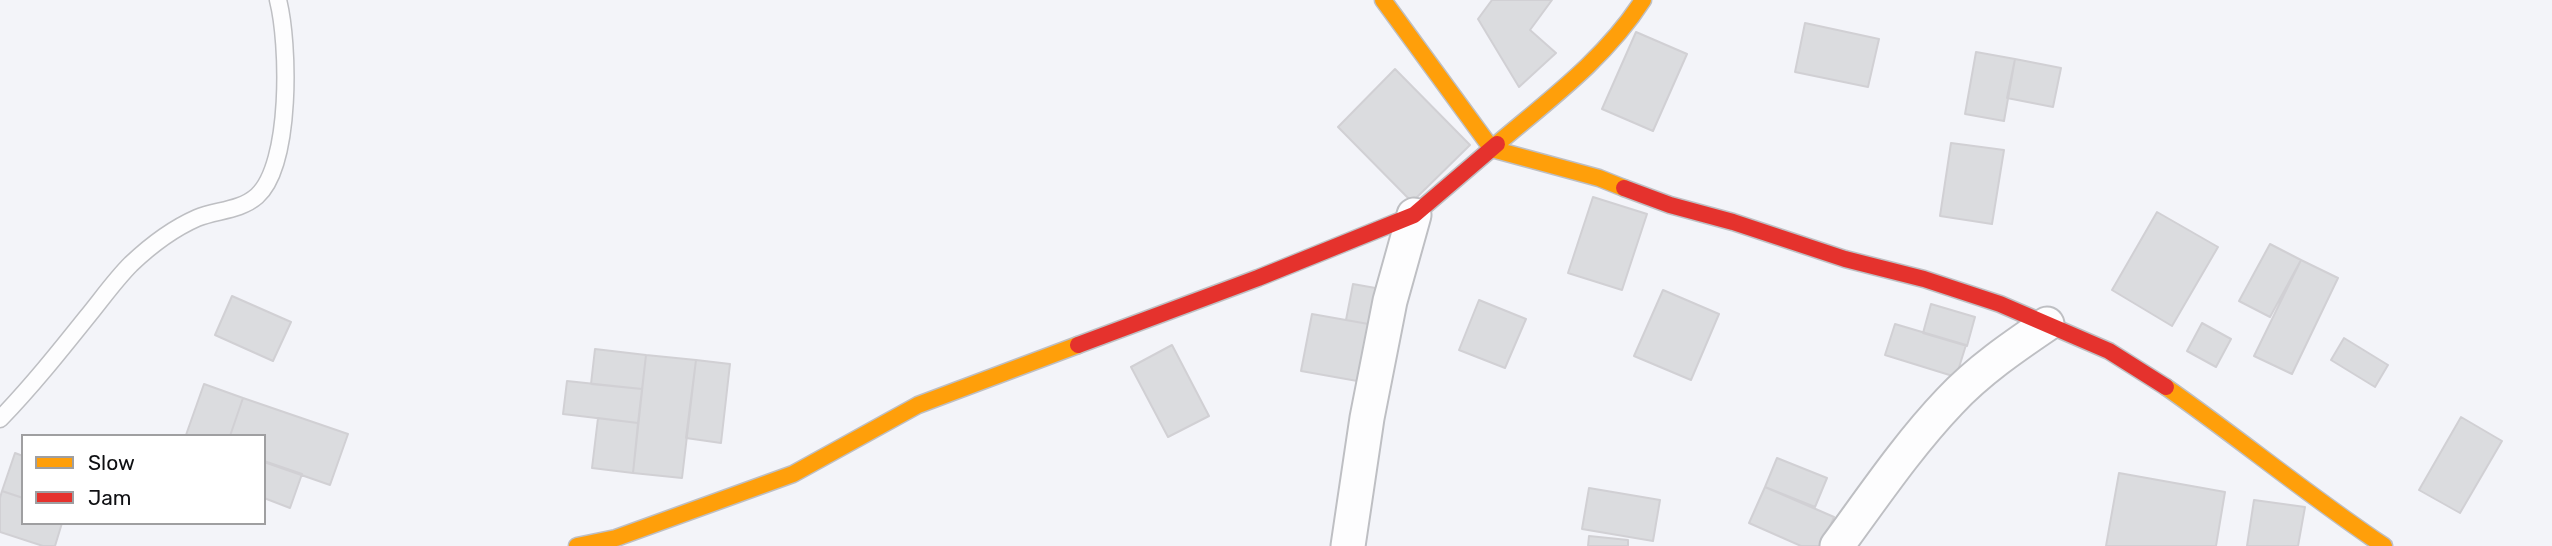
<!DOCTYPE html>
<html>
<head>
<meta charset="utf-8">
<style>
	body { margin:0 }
	#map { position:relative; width:2552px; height:546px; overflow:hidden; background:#f3f4f9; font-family:Rubik,sans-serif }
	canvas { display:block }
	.legend { position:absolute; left:21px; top:434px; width:245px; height:91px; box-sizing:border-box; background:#fff; border:2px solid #9f9fa1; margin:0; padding:9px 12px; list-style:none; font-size:21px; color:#0f1013 }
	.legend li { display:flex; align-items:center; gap:14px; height:35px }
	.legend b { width:35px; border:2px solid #9f9fa1 }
</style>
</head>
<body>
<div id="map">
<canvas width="2552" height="546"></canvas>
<ul class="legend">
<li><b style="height:9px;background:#ff9f0a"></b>Slow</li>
<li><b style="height:9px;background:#e5322d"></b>Jam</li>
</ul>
</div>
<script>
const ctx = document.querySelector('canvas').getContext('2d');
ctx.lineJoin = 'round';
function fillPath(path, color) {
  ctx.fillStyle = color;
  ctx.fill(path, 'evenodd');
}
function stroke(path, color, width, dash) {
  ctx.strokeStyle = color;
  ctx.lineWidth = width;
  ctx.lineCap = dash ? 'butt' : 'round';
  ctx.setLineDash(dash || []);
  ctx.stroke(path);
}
const building = new Path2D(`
	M 1492,0 L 1552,0 L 1530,30 L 1556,53 L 1519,87 L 1478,19 Z
	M 1805,23 L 1879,39 L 1868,87 L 1795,72 Z
	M 1636,32 L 1687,54 L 1653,131 L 1602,109 Z
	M 1976,52 L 2015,59 L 2004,121 L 1965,114 Z
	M 2015,59 L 2061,68 L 2053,107 L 2007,98 Z
	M 1395,69 L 1470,145 L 1412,202 L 1338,127 Z
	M 1951,143 L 2004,150 L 1992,224 L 1940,216 Z
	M 1593,197 L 1647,214 L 1622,290 L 1568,273 Z
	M 2157,212 L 2218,247 L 2172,326 L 2112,290 Z
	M 2270,244 L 2301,260 L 2270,317 L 2239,301 Z
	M 2301,260 L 2338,278 L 2292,374 L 2254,356 Z
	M 1353,284 L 1381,289 L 1374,325 L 1346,320 Z
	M 1663,290 L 1719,314 L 1691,380 L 1634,356 Z
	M 232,296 L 291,322 L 273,361 L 215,335 Z
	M 1479,300 L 1526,319 L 1505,368 L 1459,350 Z
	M 1931,304 L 1975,317 L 1967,346 L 1923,333 Z
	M 1312,314 L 1374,325 L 1363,382 L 1301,371 Z
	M 2202,323 L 2231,339 L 2216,367 L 2187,351 Z
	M 1895,324 L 1966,345 L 1956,377 L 1885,355 Z
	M 2344,338 L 2388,365 L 2375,387 L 2331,360 Z
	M 1172,345 L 1209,416 L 1168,437 L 1131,367 Z
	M 595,349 L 646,355 L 642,389 L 591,384 Z
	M 646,355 L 696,360 L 682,478 L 633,473 Z
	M 696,360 L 730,364 L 721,443 L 686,438 Z
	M 567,381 L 642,389 L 638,423 L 563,414 Z
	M 204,384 L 243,398 L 230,436 L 186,435 Z
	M 243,398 L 348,434 L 330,485 L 264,462 L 264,436 L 230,436 Z
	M 2461,417 L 2502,441 L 2460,513 L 2419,490 Z
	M 598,418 L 638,423 L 633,473 L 592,468 Z
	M 15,453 L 23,456 L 23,498 L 2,491 Z
	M 1777,458 L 1827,478 L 1815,507 L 1765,487 Z
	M 264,461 L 302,474 L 290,508 L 264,498 Z
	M 2119,473 L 2225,492 L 2216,546 L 2106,546 Z
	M 1765,487 L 1834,517 L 1822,546 L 1801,546 L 1749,523 Z
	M 1589,488 L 1660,500 L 1653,541 L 1582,529 Z
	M 2,491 L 23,498 L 23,523 L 62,523 L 55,546 L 43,546 L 0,532 L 0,498 Z
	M 2254,500 L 2305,507 L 2298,546 L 2247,546 Z
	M 1589,536 L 1628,540 L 1628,546 L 1588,546 Z`);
fillPath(building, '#dbdcdf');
stroke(building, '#d1d0d4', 2);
const lane = new Path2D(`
	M 0,419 C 31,387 59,352 87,317 C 101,300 115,280 131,264 C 151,245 172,229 197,218 C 216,210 240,211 257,196 C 292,164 289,43 278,0`);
const street = new Path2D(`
	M 1348,546 L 1367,418 L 1390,301 L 1414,215
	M 1837,546 C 1873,497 1908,445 1950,401 C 1978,371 2013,347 2047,324`);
const slow = new Path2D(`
	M 1383,0 L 1492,149 L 1599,178 L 1624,188
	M 1497,144 C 1549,100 1606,58 1643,0
	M 2166,387 C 2240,439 2309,496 2384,546
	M 577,546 L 616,538 L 793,474 L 918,405 L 1078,345`);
const jam = new Path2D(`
	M 1624,188 L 1670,205 L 1733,222 L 1845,259 L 1924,279 L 2000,304 L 2109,351 L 2166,387
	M 1078,345 L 1258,278 L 1414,215 L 1497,144`);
stroke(lane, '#bebfc3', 19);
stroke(street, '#bebfc3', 37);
stroke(slow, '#bebfc3', 19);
stroke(jam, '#bebfc3', 19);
stroke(lane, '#fdfdfe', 16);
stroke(street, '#fdfdfe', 33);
stroke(slow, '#ff9f0a', 16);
stroke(jam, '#e5322d', 16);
</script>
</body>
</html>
